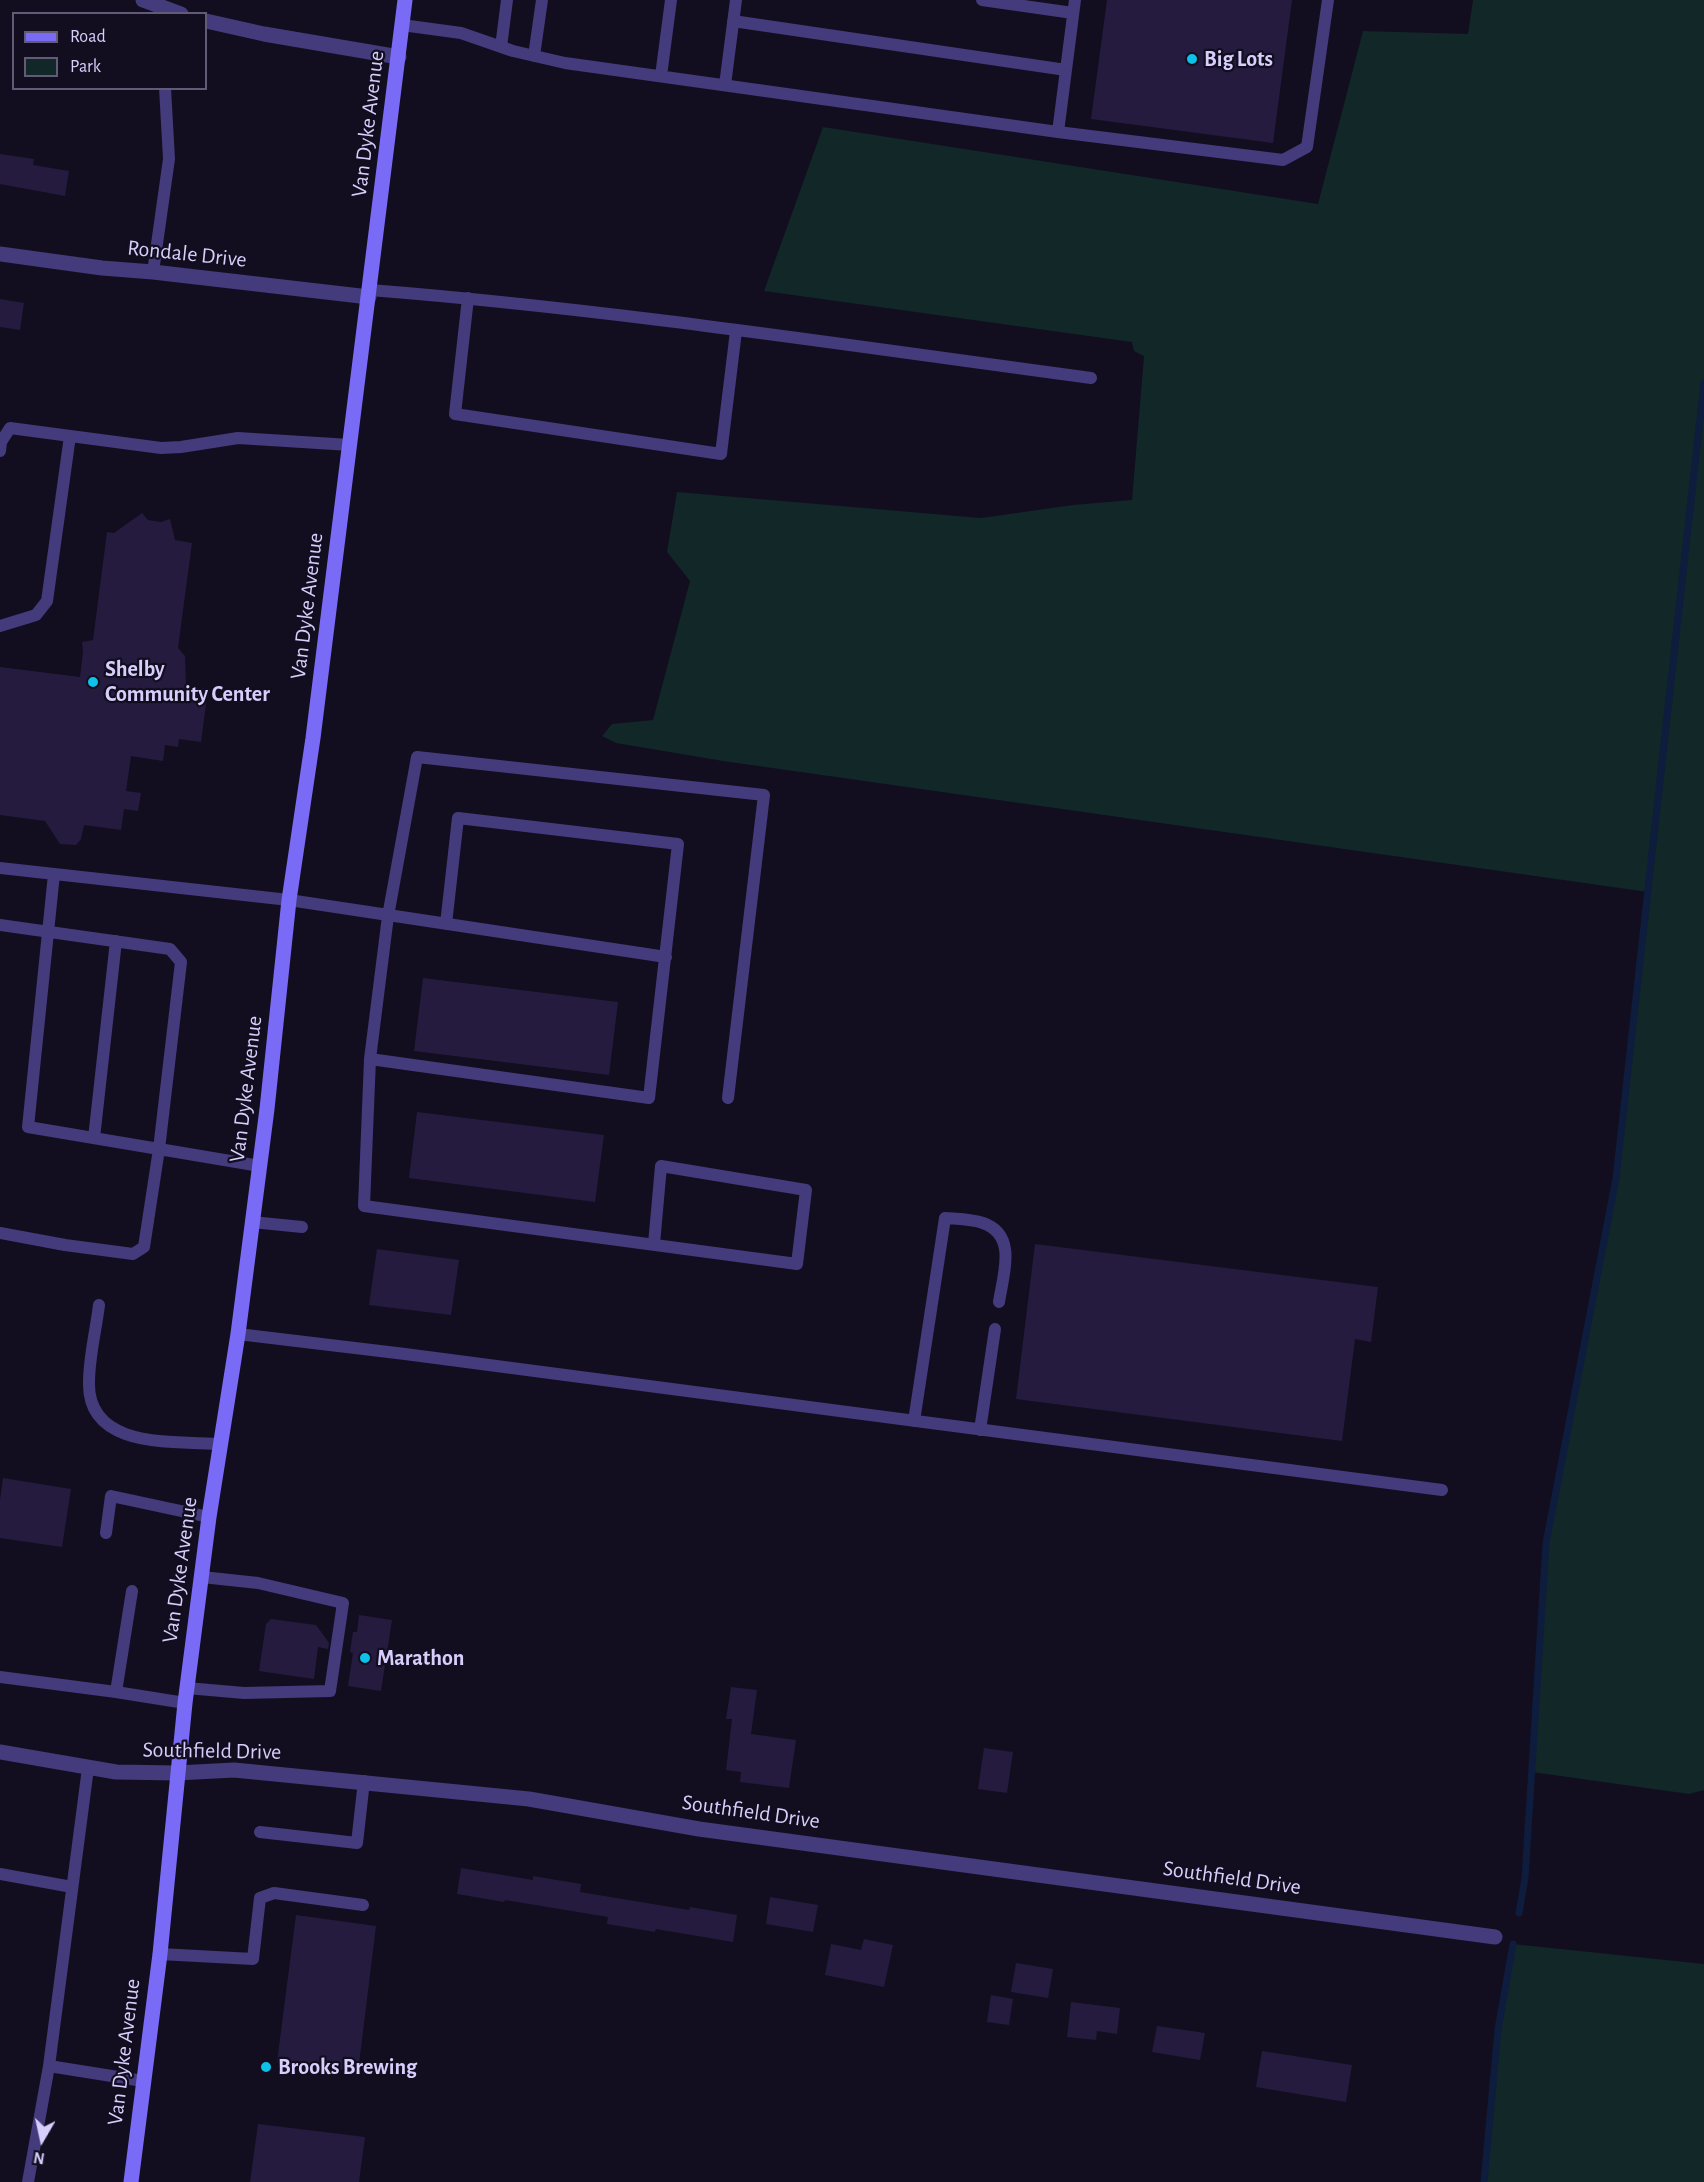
<!DOCTYPE html>
<html>
<head>
<meta charset="utf-8">
<style>
	body { margin:0 }
	#map { position:relative; width:1704px; height:2182px; overflow:hidden; background:#120e1f; font-family:"Alegreya Sans",sans-serif }
	canvas { display:block }
	.legend { position:absolute; left:12px; top:12px; width:195px; height:78px; box-sizing:border-box; background:#120e1f; border:2px solid #615b77; margin:0; padding:8px 10px; list-style:none; font-size:18px; color:#d7cefc }
	.legend li { display:flex; align-items:center; gap:12px; height:30px }
	.legend b { width:30px; border:2px solid #615b77 }
	.north { position:absolute; left:12px; top:2110px; width:60px; height:60px; -webkit-text-stroke:4px #120e1f; paint-order:stroke; rotate:189deg; font-size:16px; font-weight:700; line-height:24px; text-align:center; color:#d7cefc }
	.north::after { content:''; display:block; margin:auto; width:21px; height:27px; background:#d7cefc; clip-path:polygon(50% 0,100% 100%,50% 72%,0 100%) }
</style>
</head>
<body>
<div id="map">
<canvas width="1704" height="2182"></canvas>
<ul class="legend">
<li><b style="height:8px;background:#7a6bf7"></b>Road</li>
<li><b style="height:16px;background:#112728"></b>Park</li>
</ul>
<div class="north">N</div>
</div>
<script>
const ctx = document.querySelector('canvas').getContext('2d');
ctx.lineJoin = 'round';
function fillPath(path, color) {
  ctx.fillStyle = color;
  ctx.fill(path, 'evenodd');
}
function stroke(path, color, width, dash) {
  ctx.strokeStyle = color;
  ctx.lineWidth = width;
  ctx.lineCap = dash ? 'butt' : 'round';
  ctx.setLineDash(dash || []);
  ctx.stroke(path);
}
function drawText(font, color, halo, rows, align = 'center') {
  ctx.font = font + ' "Alegreya Sans",sans-serif';
  ctx.lineWidth = 4.5;
  ctx.setLineDash([]);
  ctx.textBaseline = 'middle';
  ctx.strokeStyle = halo;
  ctx.fillStyle = color;
  for (const [text, x, y, turn = 0] of rows) {
    ctx.save();
    ctx.translate(x, y);
    ctx.rotate((+turn || 0) * Math.PI / 180);
    ctx.textAlign = isNaN(turn) ? turn : align;
    if (halo) ctx.strokeText(text, 0, 0);
    ctx.fillText(text, 0, 0);
    ctx.restore();
  }
}
fillPath(new Path2D(`
	M 1473,0 L 1704,0 L 1704,1790 L 1689,1794 L 1532,1772 L 1546,1543 L 1616,1178 L 1648,892 L 723,761 L 616,743 L 602,736 L 612,724 L 653,720 L 690,581 L 667,552 L 677,492 L 981,518 L 1073,505 L 1132,500 L 1144,356 L 1134,351 L 1132,342 L 764,291 L 823,127 L 1318,204 L 1363,31 L 1468,34 Z
	M 1513,1944 L 1704,1964 L 1704,2182 L 1484,2182 L 1498,2029 Z`), '#112728');
stroke(new Path2D(`
	M 1519,1913 L 1525,1878 L 1546,1543 L 1616,1178 L 1704,383
	M 1484,2182 L 1498,2029 L 1513,1944`), '#0e1c3e', 7);
fillPath(new Path2D(`
	M 1107,0 L 1292,0 L 1273,143 L 1091,119 Z
	M 0,154 L 34,159 L 33,165 L 69,171 L 65,196 L 0,184 Z
	M 0,299 L 24,303 L 20,330 L 0,327 Z
	M 142,513 L 148,520 L 161,522 L 170,519 L 175,540 L 192,543 L 178,648 L 185,656 L 186,686 L 208,689 L 201,742 L 179,739 L 178,747 L 165,745 L 163,761 L 131,756 L 126,791 L 141,793 L 138,811 L 124,809 L 121,830 L 84,825 L 81,839 L 76,845 L 60,844 L 45,821 L 0,815 L 0,667 L 80,677 L 83,652 L 82,642 L 93,640 L 107,532 L 114,533 Z
	M 423,978 L 618,1002 L 609,1075 L 414,1051 Z
	M 417,1112 L 604,1135 L 595,1202 L 409,1178 Z
	M 1035,1244 L 1378,1287 L 1371,1342 L 1355,1339 L 1342,1441 L 1016,1399 Z
	M 377,1249 L 459,1260 L 451,1315 L 369,1305 Z
	M 3,1478 L 71,1489 L 62,1547 L 0,1538 L 0,1500 Z
	M 359,1615 L 392,1620 L 381,1691 L 348,1686 L 353,1653 L 350,1652 L 353,1632 L 357,1632 Z
	M 271,1619 L 316,1625 L 329,1643 L 328,1649 L 318,1647 L 314,1679 L 259,1671 L 266,1624 Z
	M 731,1687 L 757,1690 L 751,1734 L 796,1740 L 789,1788 L 740,1782 L 741,1772 L 726,1770 L 732,1719 L 726,1719 Z
	M 984,1748 L 1013,1752 L 1007,1793 L 978,1789 Z
	M 461,1868 L 533,1880 L 533,1876 L 581,1884 L 580,1892 L 689,1910 L 690,1907 L 737,1915 L 733,1942 L 656,1929 L 655,1932 L 607,1924 L 608,1917 L 505,1900 L 504,1902 L 457,1894 Z
	M 770,1897 L 818,1905 L 813,1932 L 766,1924 Z
	M 296,1915 L 376,1926 L 358,2072 L 277,2062 Z
	M 864,1939 L 893,1945 L 884,1987 L 825,1975 L 831,1944 L 861,1950 Z
	M 1016,1963 L 1053,1969 L 1048,1998 L 1011,1992 Z
	M 991,1995 L 1013,1999 L 1009,2025 L 987,2022 Z
	M 1071,2002 L 1120,2008 L 1117,2034 L 1097,2031 L 1096,2040 L 1067,2037 Z
	M 1157,2026 L 1205,2033 L 1200,2060 L 1152,2052 Z
	M 1262,2051 L 1352,2065 L 1346,2102 L 1256,2087 Z
	M 258,2124 L 365,2137 L 359,2182 L 250,2182 Z`), '#251b3f');
stroke(new Path2D(`
	M 982,0 L 1073,13
	M 733,21 L 1066,70
	M 402,25 L 461,33 L 513,51 L 565,63 L 1058,132 L 1283,160 L 1307,147 L 1328,0
	M 501,47 L 507,0
	M 534,56 L 542,0
	M 661,76 L 671,0
	M 725,85 L 736,0
	M 1058,132 L 1075,0
	M 153,272 L 169,159 L 165,88
	M 370,290 C 611,309 851,346 1091,378
	M 468,298 L 455,414 L 721,454 L 736,331
	M 0,451 L 1,442 L 10,428 L 161,448 L 181,447 L 238,438 L 350,445
	M 0,626 L 36,615 L 47,601 L 70,436
	M 0,868 L 289,900 L 666,957
	M 54,874 L 28,1127 L 260,1166
	M 0,925 L 170,949 L 181,962 L 159,1149 L 144,1247 L 133,1254 L 65,1245 L 0,1233
	M 370,1059 L 649,1098 L 678,844 L 458,818 L 446,924
	M 94,1138 L 116,941
	M 252,1222 L 302,1227
	M 654,1244 L 661,1166 L 806,1190 L 797,1264 L 364,1206 L 370,1059 L 388,916 L 417,757 L 764,795 L 728,1098
	M 99,1305 C 96,1330 89,1357 89,1382 C 87,1450 175,1441 221,1444
	M 238,1334 L 405,1354 L 1442,1490
	M 914,1421 L 945,1218 C 957,1219 972,1219 983,1223 C 1018,1235 1003,1275 999,1302
	M 980,1430 L 995,1329
	M 106,1533 L 111,1496 L 209,1517
	M 0,1677 L 116,1692 L 185,1703
	M 187,1688 L 244,1693 L 330,1691 L 343,1603 L 258,1583 L 202,1577
	M 116,1692 L 132,1591
	M 88,1768 L 49,2066 L 143,2081
	M 260,1832 L 357,1843 L 364,1781
	M 0,1874 L 72,1887
	M 160,1954 L 253,1959 L 260,1898 L 274,1893 L 363,1905
	M 28,2182 L 49,2066`), '#433b7b', 12);
stroke(new Path2D(`
	M 143,0 L 181,14
	M 206,21 L 264,34 L 399,57
	M 0,254 L 102,268 L 153,272 L 369,297
	M 0,1752 L 116,1772 L 177,1773 L 234,1770 L 529,1799 L 699,1829 L 1495,1937`), '#433b7b', 15);
stroke(new Path2D(`
	M 131,2182 L 160,1954 L 185,1703 L 209,1517 L 238,1334 L 267,1109 L 289,900 L 313,738 L 405,0`), '#7a6bf7', 15);
for (const [x, y, r, color] of [
	[1192,59,6,"#0dc1e9"],
	[93,682,6,"#0dc1e9"],
	[365,1658,6,"#0dc1e9"],
	[266,2067,6,"#0dc1e9"]
]) {
  const dot = new Path2D();
  dot.arc(x, y, r, 0, 2 * Math.PI);
  ctx.fillStyle = color;
  ctx.fill(dot);
  stroke(dot, '#120e1f', 2);
}
drawText('bold 22px', '#d7cefc', '#120e1f', [
	["Big Lots",1204,59],
	["Shelby",105,669],
	["Community Center",105,694],
	["Marathon",377,1658],
	["Brooks Brewing",278,2067]
], 'left');
drawText('22px', '#d7cefc', '#120e1f', [
	["Van Dyke Avenue",368,124,-83],
	["Rondale Drive",187,254,6],
	["Van Dyke Avenue",307,606,-83],
	["Van Dyke Avenue",246,1089,-83],
	["Van Dyke Avenue",180,1570,-82],
	["Southfield Drive",212,1751,1],
	["Southfield Drive",751,1812,8],
	["Southfield Drive",1232,1878,8],
	["Van Dyke Avenue",124,2052,-83]
]);
</script>
</body>
</html>
